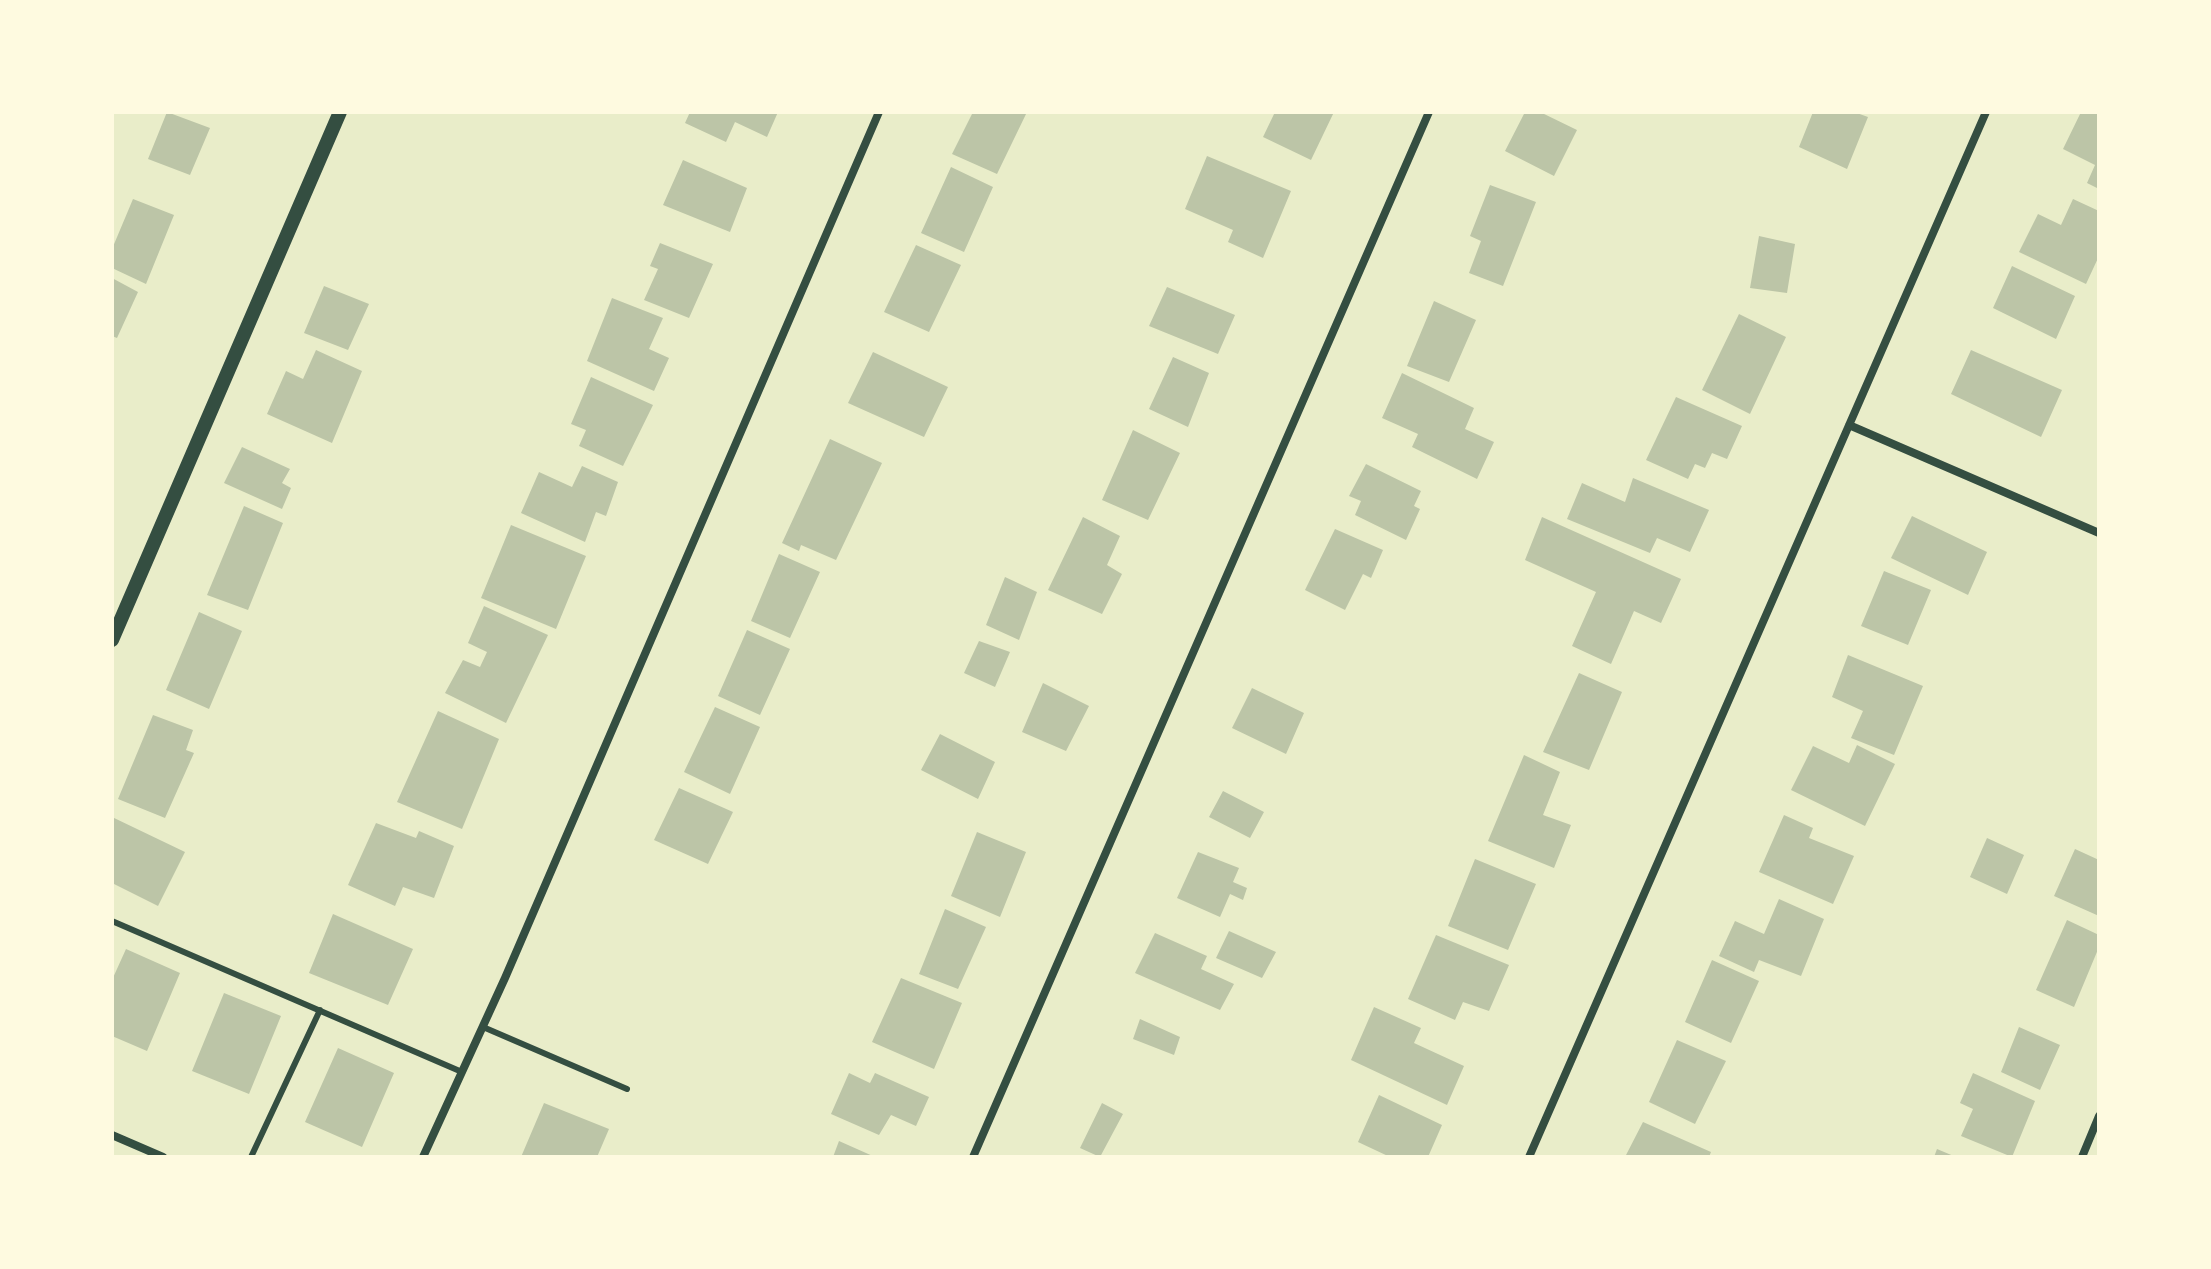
<!DOCTYPE html>
<html>
<head>
<meta charset="utf-8">
<style>
	body { margin:0 }
	#map { position:relative; width:2211px; height:1269px; overflow:hidden; background:#e9edc9; font-family:"Nunito Sans",sans-serif }
	canvas { display:block }
	.frame { position:absolute; inset:0; border:114px solid #fefae0; pointer-events:none }
</style>
</head>
<body>
<div id="map">
<canvas width="2211" height="1269"></canvas>
<div class="frame"></div>
</div>
<script>
const ctx = document.querySelector('canvas').getContext('2d');
ctx.lineJoin = 'round';
function fillPath(path, color) {
  ctx.fillStyle = color;
  ctx.fill(path, 'evenodd');
}
function stroke(path, color, width, dash) {
  ctx.strokeStyle = color;
  ctx.lineWidth = width;
  ctx.lineCap = dash ? 'butt' : 'round';
  ctx.setLineDash(dash || []);
  ctx.stroke(path);
}
fillPath(new Path2D(`
	M 167,112 L 210,128 L 190,175 L 148,159 Z
	M 690,112 L 778,112 L 767,137 L 735,122 L 726,142 L 685,123 Z
	M 973,112 L 1027,112 L 997,174 L 952,154 Z
	M 1275,112 L 1334,112 L 1311,160 L 1263,137 Z
	M 1525,112 L 1540,112 L 1577,130 L 1554,176 L 1505,151 Z
	M 1813,112 L 1854,112 L 1868,117 L 1847,169 L 1799,147 Z
	M 2081,112 L 2099,112 L 2099,189 L 2087,183 L 2095,165 L 2063,149 Z
	M 1207,156 L 1291,191 L 1263,258 L 1228,242 L 1233,230 L 1185,209 Z
	M 683,160 L 747,188 L 730,232 L 663,205 Z
	M 951,167 L 993,187 L 964,252 L 921,233 Z
	M 1490,185 L 1536,202 L 1503,286 L 1469,273 L 1481,241 L 1470,236 Z
	M 133,199 L 174,215 L 146,284 L 112,268 L 112,249 Z
	M 2073,199 L 2099,211 L 2099,256 L 2086,284 L 2019,252 L 2038,214 L 2061,225 Z
	M 1759,236 L 1795,244 L 1787,293 L 1750,288 Z
	M 660,243 L 713,264 L 689,318 L 644,300 L 658,269 L 650,266 Z
	M 916,245 L 961,265 L 929,332 L 884,312 Z
	M 2012,266 L 2075,296 L 2056,339 L 1993,308 Z
	M 112,278 L 138,292 L 117,338 L 112,336 Z
	M 324,286 L 369,304 L 348,350 L 304,333 Z
	M 1167,287 L 1235,315 L 1218,354 L 1149,326 Z
	M 612,298 L 663,318 L 649,349 L 669,358 L 654,391 L 587,361 Z
	M 1434,301 L 1476,320 L 1449,382 L 1407,366 Z
	M 1739,314 L 1786,337 L 1750,414 L 1702,390 Z
	M 316,350 L 362,371 L 332,443 L 267,414 L 286,371 L 303,379 Z
	M 1971,350 L 2062,390 L 2041,437 L 1951,394 Z
	M 873,352 L 948,387 L 924,437 L 848,403 Z
	M 1173,357 L 1209,373 L 1188,427 L 1149,409 Z
	M 1402,373 L 1474,408 L 1465,429 L 1494,442 L 1477,479 L 1412,447 L 1418,434 L 1382,418 Z
	M 591,377 L 653,405 L 623,466 L 579,446 L 586,430 L 571,424 Z
	M 1676,397 L 1742,426 L 1727,459 L 1712,453 L 1705,468 L 1695,464 L 1688,479 L 1646,460 Z
	M 1133,430 L 1180,453 L 1148,520 L 1102,500 Z
	M 830,439 L 882,463 L 836,560 L 801,545 L 799,551 L 782,543 Z
	M 242,447 L 290,469 L 282,483 L 291,488 L 282,509 L 224,483 Z
	M 1366,464 L 1421,491 L 1414,506 L 1420,509 L 1406,540 L 1355,515 L 1361,501 L 1349,496 Z
	M 582,466 L 618,482 L 606,516 L 596,512 L 585,542 L 521,513 L 539,472 L 572,487 Z
	M 1633,478 L 1709,510 L 1690,552 L 1657,538 L 1650,553 L 1567,519 L 1582,483 L 1625,502 Z
	M 244,506 L 283,523 L 248,610 L 207,595 Z
	M 1912,516 L 1987,552 L 1968,595 L 1891,558 Z
	M 1083,517 L 1120,536 L 1107,565 L 1122,574 L 1102,614 L 1048,590 Z
	M 1542,517 L 1681,579 L 1661,623 L 1634,611 L 1611,664 L 1572,646 L 1596,592 L 1525,560 Z
	M 511,525 L 586,556 L 556,629 L 481,598 Z
	M 1335,529 L 1383,550 L 1371,578 L 1363,574 L 1345,610 L 1305,590 Z
	M 779,554 L 820,572 L 790,638 L 751,621 Z
	M 1884,571 L 1931,590 L 1908,645 L 1861,626 Z
	M 1005,577 L 1037,592 L 1019,640 L 986,625 Z
	M 484,606 L 548,635 L 506,723 L 445,693 L 463,660 L 480,667 L 487,652 L 468,643 Z
	M 199,612 L 242,631 L 209,709 L 166,690 Z
	M 747,630 L 790,649 L 760,715 L 718,696 Z
	M 979,641 L 1010,652 L 995,687 L 964,673 Z
	M 1848,655 L 1923,686 L 1894,755 L 1851,738 L 1863,711 L 1832,697 Z
	M 1579,673 L 1622,692 L 1589,770 L 1543,752 Z
	M 1043,683 L 1089,706 L 1066,751 L 1022,732 Z
	M 1252,688 L 1304,713 L 1286,754 L 1232,728 Z
	M 715,707 L 760,727 L 730,794 L 684,772 Z
	M 438,711 L 499,739 L 462,829 L 397,802 Z
	M 153,715 L 193,730 L 186,750 L 194,753 L 165,818 L 118,799 Z
	M 940,734 L 995,762 L 978,799 L 921,770 Z
	M 1857,745 L 1895,764 L 1865,826 L 1791,790 L 1813,746 L 1849,763 Z
	M 1524,755 L 1560,772 L 1543,815 L 1571,825 L 1554,868 L 1488,841 Z
	M 679,788 L 733,812 L 708,864 L 654,840 Z
	M 1223,791 L 1264,812 L 1250,838 L 1209,817 Z
	M 1784,815 L 1813,828 L 1809,838 L 1854,856 L 1833,904 L 1759,872 Z
	M 112,817 L 185,852 L 158,906 L 112,883 Z
	M 376,823 L 416,838 L 419,831 L 454,846 L 434,898 L 403,887 L 395,906 L 348,885 Z
	M 977,832 L 1026,852 L 1000,917 L 951,896 Z
	M 1987,838 L 2024,855 L 2007,894 L 1970,877 Z
	M 2075,849 L 2099,860 L 2099,916 L 2054,896 Z
	M 1198,852 L 1239,868 L 1233,882 L 1247,888 L 1243,900 L 1230,894 L 1220,917 L 1177,898 Z
	M 1475,859 L 1536,884 L 1508,950 L 1448,926 Z
	M 1779,899 L 1824,919 L 1801,976 L 1759,960 L 1754,972 L 1719,956 L 1735,921 L 1764,934 Z
	M 945,909 L 986,927 L 958,989 L 919,974 Z
	M 333,914 L 413,949 L 388,1005 L 309,973 Z
	M 2067,920 L 2099,935 L 2099,947 L 2074,1007 L 2036,990 Z
	M 1229,931 L 1276,952 L 1262,978 L 1216,958 Z
	M 1155,933 L 1207,956 L 1201,969 L 1234,984 L 1220,1010 L 1135,973 Z
	M 1436,935 L 1509,965 L 1489,1011 L 1463,1002 L 1455,1020 L 1408,999 Z
	M 126,949 L 180,973 L 147,1051 L 112,1036 L 112,980 Z
	M 1712,960 L 1759,981 L 1731,1043 L 1685,1022 Z
	M 901,978 L 962,1003 L 934,1069 L 872,1042 Z
	M 224,993 L 281,1016 L 249,1094 L 192,1071 Z
	M 1374,1007 L 1421,1028 L 1414,1043 L 1464,1066 L 1447,1105 L 1351,1060 Z
	M 1140,1019 L 1180,1037 L 1174,1055 L 1133,1039 Z
	M 2019,1027 L 2060,1045 L 2040,1090 L 2001,1072 Z
	M 1677,1040 L 1726,1061 L 1695,1124 L 1649,1102 Z
	M 338,1048 L 394,1073 L 362,1147 L 305,1122 Z
	M 849,1073 L 870,1083 L 875,1073 L 929,1097 L 916,1126 L 891,1115 L 879,1135 L 831,1114 Z
	M 1973,1073 L 2035,1101 L 2012,1157 L 1961,1136 L 1973,1109 L 1960,1103 Z
	M 1379,1095 L 1442,1125 L 1428,1157 L 1390,1157 L 1358,1142 Z
	M 544,1103 L 609,1129 L 597,1157 L 521,1157 Z
	M 1102,1103 L 1123,1114 L 1100,1157 L 1080,1148 Z
	M 1643,1122 L 1711,1152 L 1709,1157 L 1625,1157 Z
	M 839,1141 L 875,1157 L 833,1157 Z
	M 1937,1149 L 1956,1157 L 1934,1157 Z`), '#bcc5a7');
stroke(new Path2D(`
	M 112,921 L 462,1072
	M 483,1027 L 627,1089
	M 251,1157 L 320,1010`), '#344e41', 6);
stroke(new Path2D(`
	M 1849,425 L 2099,533
	M 112,1135 L 163,1157
	M 423,1157 L 505,978 L 879,112
	M 973,1157 L 1429,112
	M 1529,1157 L 1986,112
	M 2082,1157 L 2099,1116`), '#344e41', 8);
stroke(new Path2D(`
	M 112,640 L 340,112`), '#344e41', 14);
</script>
</body>
</html>
